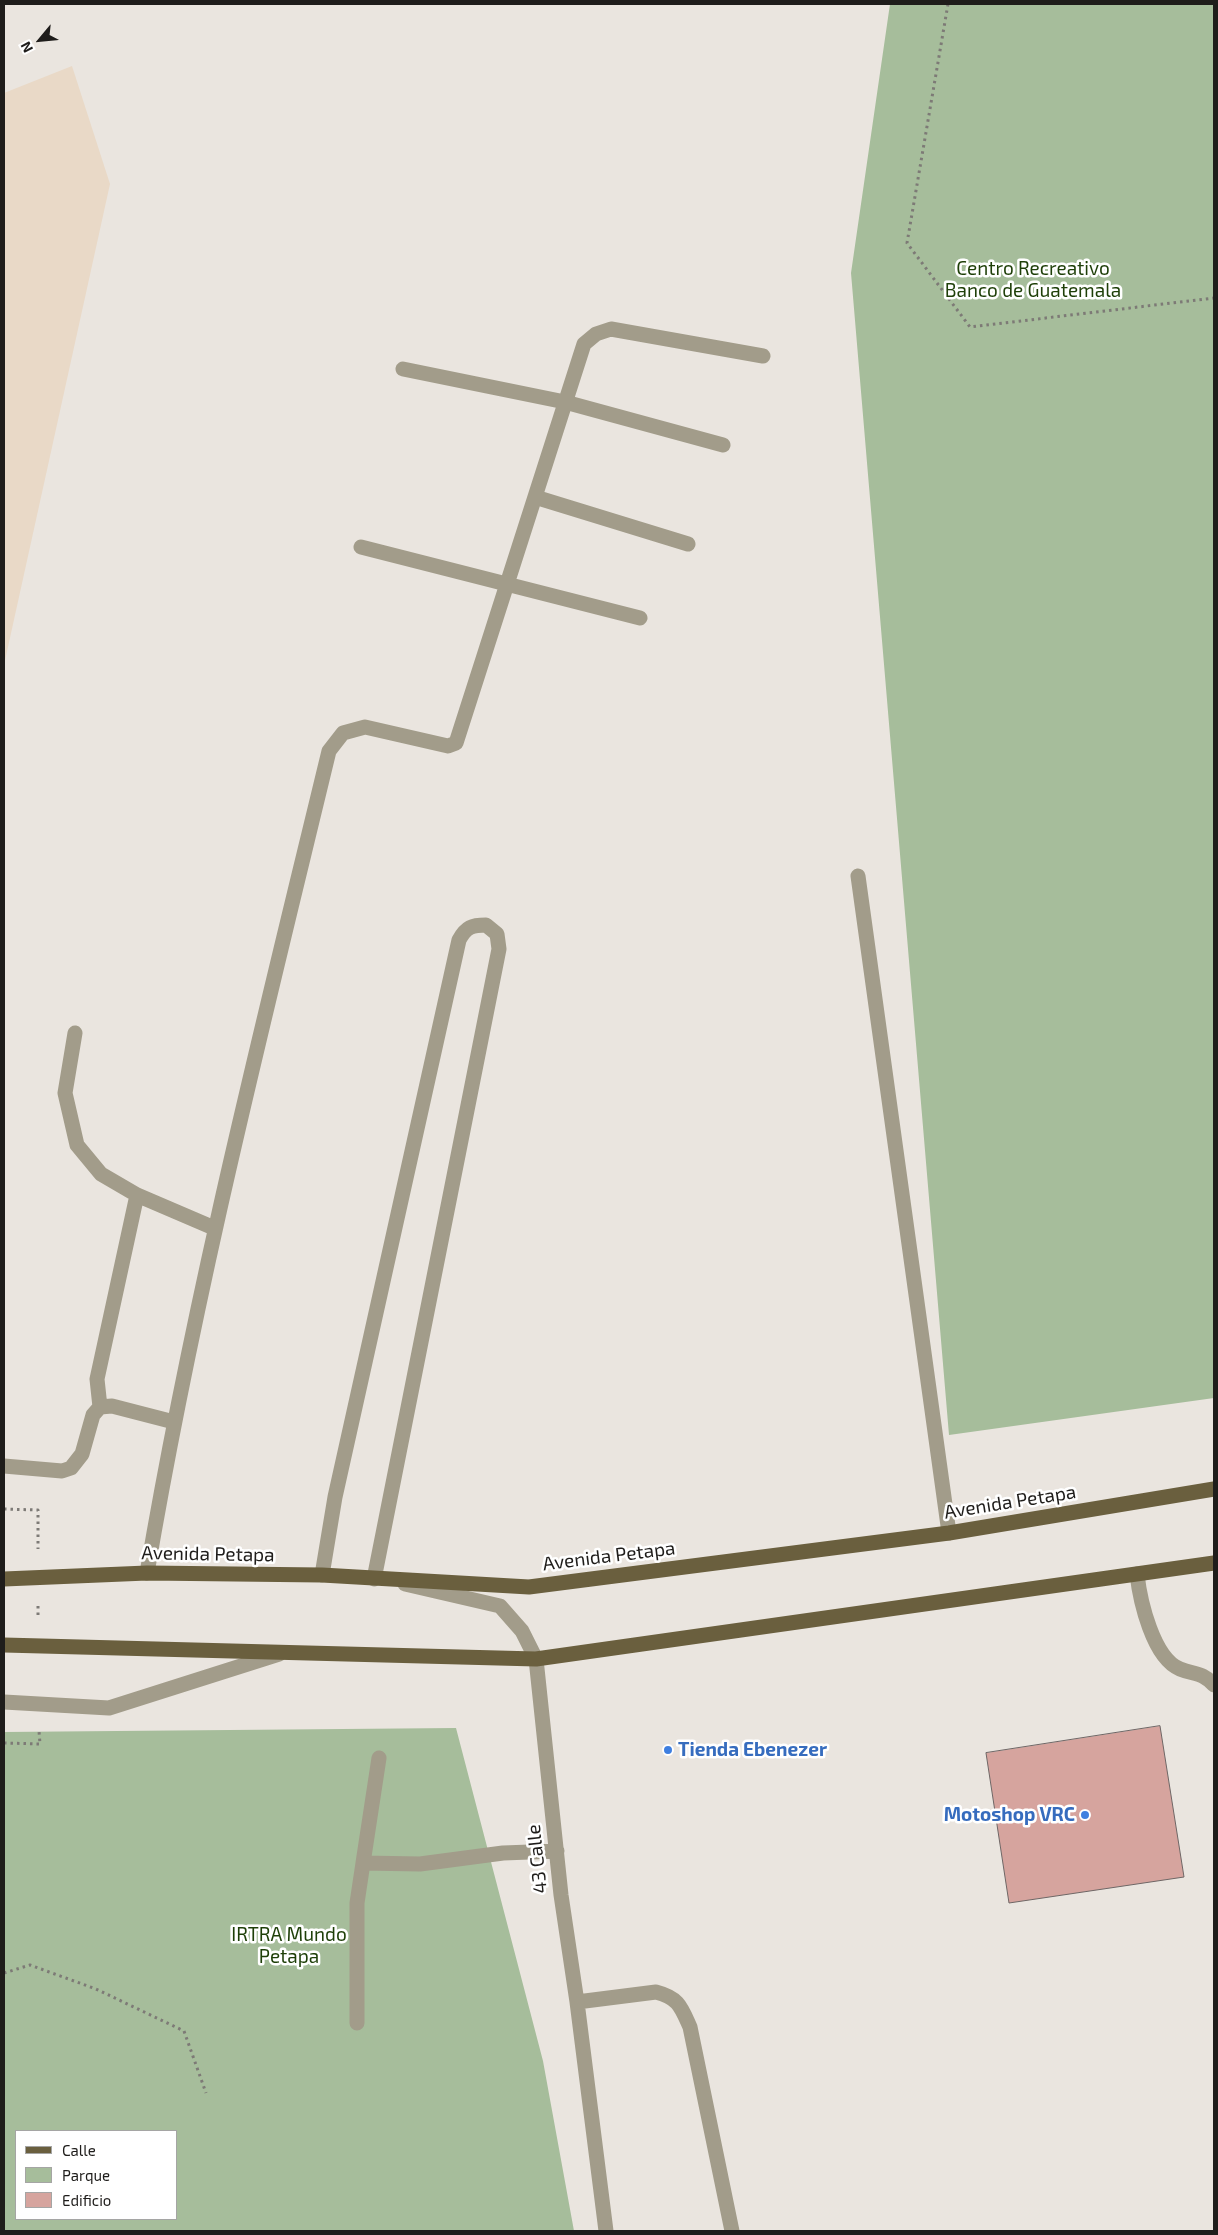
<!DOCTYPE html>
<html>
<head>
<meta charset="utf-8">
<style>
	body { margin:0 }
	#map { position:relative; width:1218px; height:2235px; overflow:hidden; background:#eae5df; font-family:"Exo 2",sans-serif }
	canvas { display:block }
	.frame { position:absolute; inset:0; border:5px solid #1f1d1b; pointer-events:none }
	.legend { position:absolute; left:15px; top:2130px; width:162px; height:90px; box-sizing:border-box; background:#fff; border:1px solid #a5a5a4; margin:0; padding:6px 9px; list-style:none; font-size:15px; color:#1f1d1b }
	.legend li { display:flex; align-items:center; gap:10px; height:25px }
	.legend b { width:25px; border:1px solid #a5a5a4 }
	.north { position:absolute; left:15px; top:15px; width:50px; height:50px; -webkit-text-stroke:4px #fff; paint-order:stroke; rotate:242deg; font-size:14px; font-weight:700; line-height:20px; text-align:center; color:#1f1d1b }
	.north::after { content:''; display:block; margin:auto; width:18px; height:22px; background:#1f1d1b; clip-path:polygon(50% 0,100% 100%,50% 72%,0 100%) }
</style>
</head>
<body>
<div id="map">
<canvas width="1218" height="2235"></canvas>
<div class="frame"></div>
<ul class="legend">
<li><b style="height:6px;background:#6a5f3e"></b>Calle</li>
<li><b style="height:14px;background:#a6bd9b"></b>Parque</li>
<li><b style="height:14px;background:#d6a49e"></b>Edificio</li>
</ul>
<div class="north">N</div>
</div>
<script>
const ctx = document.querySelector('canvas').getContext('2d');
ctx.lineJoin = 'round';
function fillPath(path, color) {
  ctx.fillStyle = color;
  ctx.fill(path, 'evenodd');
}
function stroke(path, color, width, dash) {
  ctx.strokeStyle = color;
  ctx.lineWidth = width;
  ctx.lineCap = dash ? 'butt' : 'round';
  ctx.setLineDash(dash || []);
  ctx.stroke(path);
}
function drawText(font, color, halo, rows, align = 'center') {
  ctx.font = font + ' "Exo 2",sans-serif';
  ctx.lineWidth = 5;
  ctx.setLineDash([]);
  ctx.textBaseline = 'middle';
  ctx.strokeStyle = halo;
  ctx.fillStyle = color;
  for (const [text, x, y, turn = 0] of rows) {
    ctx.save();
    ctx.translate(x, y);
    ctx.rotate((+turn || 0) * Math.PI / 180);
    ctx.textAlign = isNaN(turn) ? turn : align;
    if (halo) ctx.strokeText(text, 0, 0);
    ctx.fillText(text, 0, 0);
    ctx.restore();
  }
}
fillPath(new Path2D(`
	M 72,66 L 110,184 L 4,665 L 4,93 Z`), '#e9d9c7');
fillPath(new Path2D(`
	M 890,4 L 1214,4 L 1214,1398 L 949,1435 L 851,273 Z
	M 456,1728 L 543,2061 L 574,2231 L 4,2231 L 4,1732 ZM 16,2131 L 176,2131 L 176,2219 L 16,2219 Z`), '#a6bd9b');
const building = new Path2D(`
	M 1160,1726 L 1184,1877 L 1009,1903 L 986,1753 Z`);
fillPath(building, '#d6a49e');
stroke(building, '#6e6665', 1);
stroke(new Path2D(`
	M 948,4 L 907,243 L 970,327 L 1214,298
	M 4,1509 L 38,1510 L 38,1549
	M 38,1606 L 38,1619
	M 4,1743 L 40,1744 L 39,1731
	M 4,1973 L 30,1965 L 96,1989 L 184,2031 L 206,2093`), '#7d7a76', 3, [2.5, 4]);
stroke(new Path2D(`
	M 403,369 L 565,402 L 723,445
	M 535,497 L 688,544
	M 361,547 L 640,618
	M 858,876 L 949,1533
	M 75,1033 L 65,1093 L 77,1145 L 101,1174 L 137,1195 L 214,1228
	M 100,1407 L 97,1379 L 137,1195
	M 4,1466 L 62,1471 L 71,1468 L 82,1454 L 93,1415 L 100,1407 L 112,1406 L 174,1422
	M 147,1573 C 194,1296 263,1024 329,751 L 343,733 L 365,727 L 448,746 L 456,743 L 584,344 L 596,334 L 611,329 L 763,356
	M 1137,1574 C 1140,1601 1153,1658 1180,1669 C 1195,1675 1202,1672 1214,1685
	M 322,1575 L 335,1497 L 459,940 C 466,927 472,925 486,925 L 497,934 L 499,949 L 374,1579
	M 405,1584 L 500,1606 L 522,1631 L 536,1659 L 561,1895 L 577,2002 L 606,2231
	M 4,1702 L 109,1708 L 279,1654
	M 363,1863 L 379,1758
	M 577,2002 L 656,1992 C 679,1998 681,2007 690,2027 L 732,2231
	M 357,2023 L 357,1903 L 363,1863 L 420,1864 L 503,1853 L 557,1851`), '#a29c8a', 15);
stroke(new Path2D(`
	M 4,1579 L 147,1573 L 322,1575 L 529,1587 L 949,1533 L 1214,1489
	M 4,1645 L 536,1659 L 1214,1563`), '#6a5f3e', 15);
for (const [x, y, r, color] of [
	[668,1750,5,"#3f7fe0"],
	[1085,1815,5,"#3f7fe0"]
]) {
  const dot = new Path2D();
  dot.arc(x, y, r, 0, 2 * Math.PI);
  ctx.fillStyle = color;
  ctx.fill(dot);
  stroke(dot, '#fff', 2);
}
drawText('19px', '#1e3f08', '#fff', [
	["Centro Recreativo",1033,269],
	["Banco de Guatemala",1033,291],
	["IRTRA Mundo",289,1935],
	["Petapa",289,1957]
]);
drawText('19px', '#1f1d1b', '#fff', [
	["Avenida Petapa",1010,1502,-9],
	["Avenida Petapa",208,1554,1],
	["Avenida Petapa",609,1556,-7],
	["43 Calle",537,1859,-96]
]);
drawText('bold 19px', '#366cbe', '#fff', [
	["Tienda Ebenezer",678,1750],
	["Motoshop VRC",1075,1815,"right"]
], 'left');
</script>
</body>
</html>
